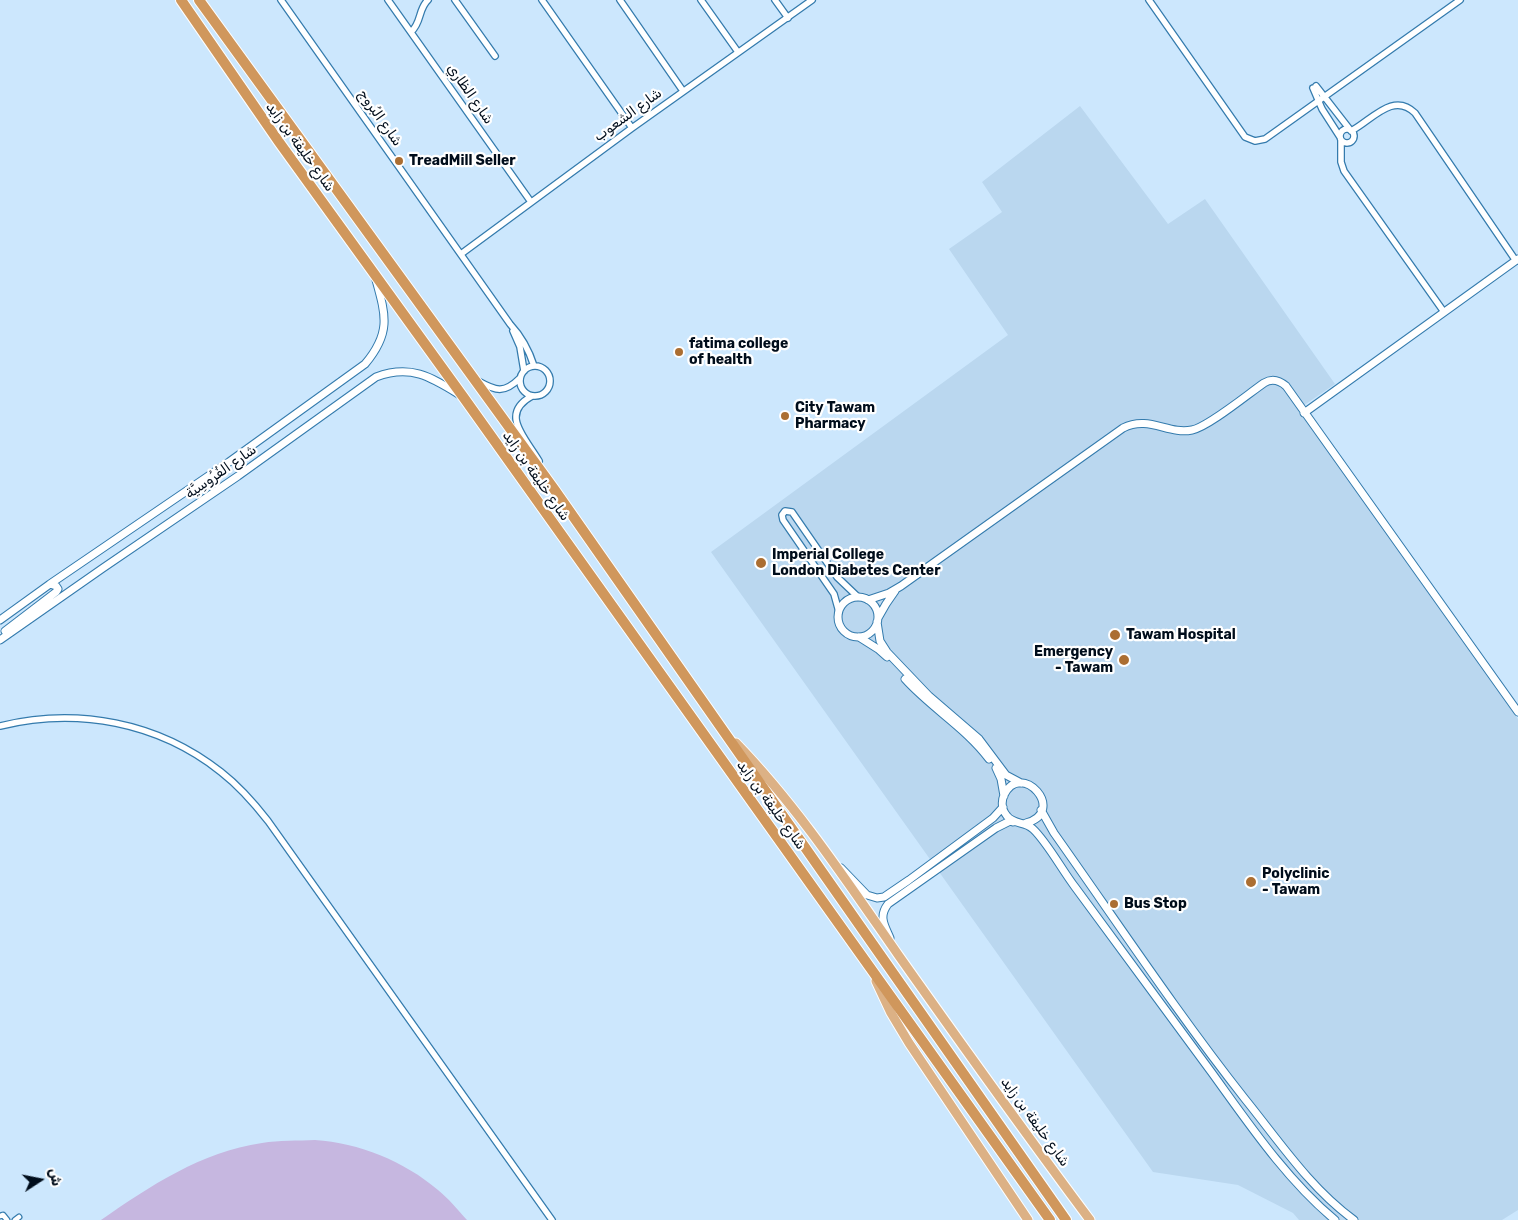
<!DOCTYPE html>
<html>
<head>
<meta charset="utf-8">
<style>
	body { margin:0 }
	#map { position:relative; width:1518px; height:1220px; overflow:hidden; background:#cce7fd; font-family:Rubik,"Noto Sans Arabic",sans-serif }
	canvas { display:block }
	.north { position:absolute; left:15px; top:1155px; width:50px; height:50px; -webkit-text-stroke:4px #fff; paint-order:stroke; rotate:79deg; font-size:14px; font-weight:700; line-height:20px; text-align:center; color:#000d1b }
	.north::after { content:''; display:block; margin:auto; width:18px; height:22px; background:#000d1b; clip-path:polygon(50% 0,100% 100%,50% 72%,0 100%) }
</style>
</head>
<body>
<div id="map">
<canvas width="1518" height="1220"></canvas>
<div class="north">ش</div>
</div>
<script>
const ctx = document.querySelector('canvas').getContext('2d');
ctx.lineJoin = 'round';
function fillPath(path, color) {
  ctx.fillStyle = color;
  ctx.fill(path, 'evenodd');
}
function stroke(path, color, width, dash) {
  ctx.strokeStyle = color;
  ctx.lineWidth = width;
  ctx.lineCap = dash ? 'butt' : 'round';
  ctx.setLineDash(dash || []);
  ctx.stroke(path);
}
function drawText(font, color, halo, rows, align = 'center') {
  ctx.font = font + ' Rubik,"Noto Sans Arabic",sans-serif';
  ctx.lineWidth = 4.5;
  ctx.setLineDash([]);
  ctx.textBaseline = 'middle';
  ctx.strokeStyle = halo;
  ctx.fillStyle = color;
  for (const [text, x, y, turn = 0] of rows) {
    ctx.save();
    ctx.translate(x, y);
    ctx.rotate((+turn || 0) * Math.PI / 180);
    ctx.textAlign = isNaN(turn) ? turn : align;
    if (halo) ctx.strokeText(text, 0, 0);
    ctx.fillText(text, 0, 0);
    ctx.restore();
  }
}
fillPath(new Path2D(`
	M 1080,106 L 1168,224 L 1205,199 L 1335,384 L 1300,408 L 1518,719 L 1518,1210 L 1502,1220 L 1299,1220 L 1293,1213 L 1238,1185 L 1153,1172 L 711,552 L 1008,335 L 949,249 L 1002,212 L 982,182 Z`), '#bad7ef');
fillPath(new Path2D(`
	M 315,1140 C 359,1143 404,1161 438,1190 C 448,1198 458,1210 467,1220 L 101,1220 C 150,1186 201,1152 262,1143 C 279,1140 298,1141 315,1140 Z`), '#c6b7e0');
const pedestrian = new Path2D(`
	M 0,1216 L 3,1215 L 7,1220
	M 15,1220 L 19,1217`);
const minor = new Path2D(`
	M 281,0 L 510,324 C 522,337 529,350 534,366
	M 388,0 L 531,202
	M 455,0 L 495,56
	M 542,0 L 632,128
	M 620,0 L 683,91
	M 701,0 L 738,52
	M 775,0 L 788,18
	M 1149,0 L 1245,137 L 1255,141 L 1265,139 L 1460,0
	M 411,32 C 422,22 418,9 428,0
	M 1316,86 L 1351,131
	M 1313,88 L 1322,109 L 1340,137
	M1340 136a7 7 0 1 1 14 0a7 7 0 1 1-14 0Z
	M 1351,131 C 1371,121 1393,91 1415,113 L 1516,261
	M 1341,140 L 1341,162 L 1344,171 L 1444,312
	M 461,254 L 632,128 L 812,0
	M 513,331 L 520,347 L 524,371
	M520 381a15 15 0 1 1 30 0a15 15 0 1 1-30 0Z
	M 478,381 C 496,391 504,394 520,378
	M 532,396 C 499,414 525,437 539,461
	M 839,612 L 834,594 L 783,520 L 782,515 L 785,511 L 792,512 L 837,577 L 858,597
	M 0,726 C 77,707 158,722 221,772 C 239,786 254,803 268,821 L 552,1220`);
const tertiary = new Path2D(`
	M 1304,413 L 1518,259
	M838 617a20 20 0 1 1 40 0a20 20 0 1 1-40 0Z
	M 868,600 L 889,593 L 901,586 L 1123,428 C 1149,415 1168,435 1192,430 C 1208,427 1248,394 1264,383 C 1272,378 1279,380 1286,386 L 1518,712
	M 878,618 L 886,604 L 895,591
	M 0,620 L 50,584 L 229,462 L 365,364 C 391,333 386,316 376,280
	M 877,622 L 880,641 L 887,652 L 929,696 L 979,739 L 1006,775 L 1021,783
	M 5,631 L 56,592 L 58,589 L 56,586 L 50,584
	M 859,637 L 878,649 L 887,657
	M 0,640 L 103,568 L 238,476 L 376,377 C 411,364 431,377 460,395
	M 905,679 C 931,708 966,728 989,759
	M 996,768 L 1001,779 L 1004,796
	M 1041,810 L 1054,833 C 1117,922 1178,1014 1245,1099 C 1279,1141 1310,1188 1354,1220
	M 1026,823 C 1068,812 1021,759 1004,795 C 1001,802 1002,810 1007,816 C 1014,825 1025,821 1033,829 C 1047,842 1062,870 1075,887 C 1121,949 1166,1011 1212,1073 C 1249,1124 1286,1179 1335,1220
	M 841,868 L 867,895 L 877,898 L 884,897 L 909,880 L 993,818 L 1003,807
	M 890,938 C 885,926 878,917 888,904 L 996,828 L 1010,821 L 1013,822`);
const primary = new Path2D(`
	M 736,743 C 798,807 848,883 899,956 C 962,1045 1025,1133 1090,1220
	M 876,981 L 891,1013 L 909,1043 L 1028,1220`);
const trunk = new Path2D(`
	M 181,0 L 279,142 L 464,398 L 1050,1220
	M 199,0 L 554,489 L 1066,1220`);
stroke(pedestrian, '#347bad', 7);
stroke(minor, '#347bad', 8);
stroke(tertiary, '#347bad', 9);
stroke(primary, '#fff', 11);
stroke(trunk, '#fff', 12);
stroke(pedestrian, '#fff', 4.5);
stroke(minor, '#fff', 5.5);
stroke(tertiary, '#fff', 7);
stroke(primary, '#dcb185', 9);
stroke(trunk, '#d0975c', 10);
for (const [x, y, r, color] of [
	[399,161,5,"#ab6e32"],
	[679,352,5,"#ab6e32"],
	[785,416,5,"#ab6e32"],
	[761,563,6,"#ab6e32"],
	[1115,635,6,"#ab6e32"],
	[1124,660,6,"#ab6e32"],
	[1251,882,6,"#ab6e32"],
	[1114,904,5,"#ab6e32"]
]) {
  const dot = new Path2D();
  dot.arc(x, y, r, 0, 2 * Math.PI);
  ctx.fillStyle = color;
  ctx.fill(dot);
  stroke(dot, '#fff', 2);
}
drawText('14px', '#000d1b', '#fff', [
	["شارع الظاري",470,94,55],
	["شارع الشعوب",628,115,-36],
	["شارع البُروج",380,118,55],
	["شارع خليفة بن زايد",300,147,54],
	["شارع الفُرُوسِيَّة",221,472,-35],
	["شارع خليفة بن زايد",536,476,55],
	["شارع خليفة بن زايد",771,805,54],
	["شارع خليفة بن زايد",1035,1122,54]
]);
drawText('bold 14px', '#000d1b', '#fff', [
	["TreadMill Seller",409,161],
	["fatima college",689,344],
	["of health",689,360],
	["City Tawam",795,408],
	["Pharmacy",795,424],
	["Imperial College",772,555],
	["London Diabetes Center",772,571],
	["Tawam Hospital",1126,635],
	["Emergency",1113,652,"right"],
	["- Tawam",1113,668,"right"],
	["Polyclinic",1262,874],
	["- Tawam",1262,890],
	["Bus Stop",1124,904]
], 'left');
</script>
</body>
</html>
